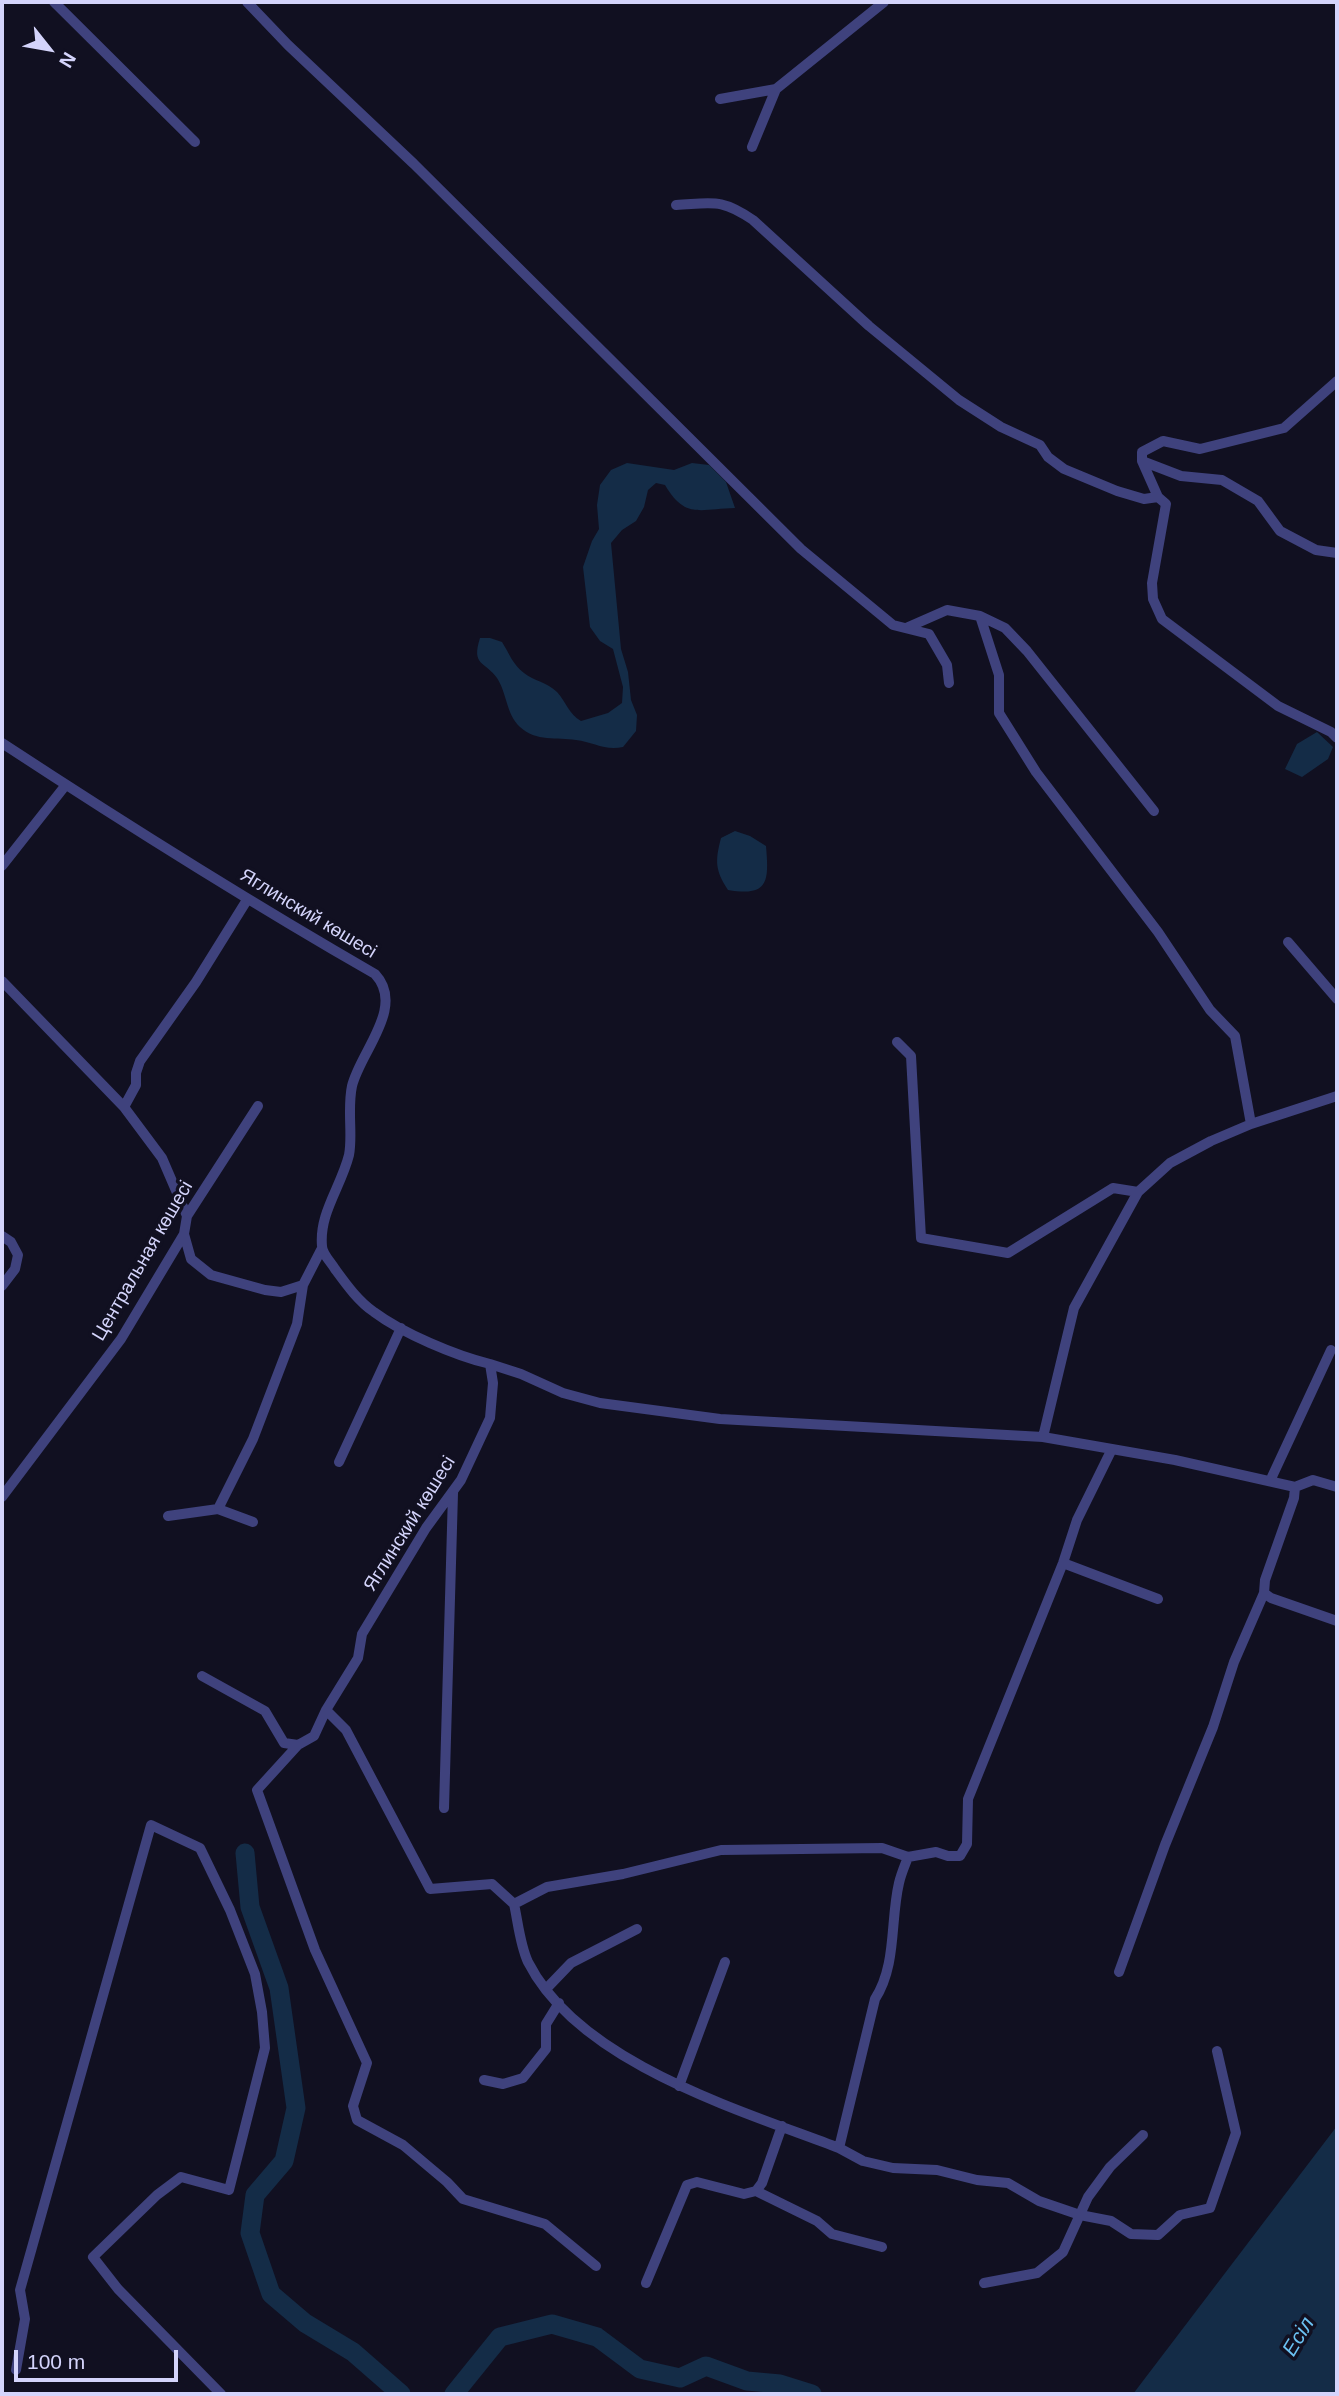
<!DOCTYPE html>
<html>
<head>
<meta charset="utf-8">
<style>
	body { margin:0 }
	#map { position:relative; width:1339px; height:2396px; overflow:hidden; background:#111021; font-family:Helvetica,sans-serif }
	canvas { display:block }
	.frame { position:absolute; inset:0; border:4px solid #d4d4fb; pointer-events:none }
	.north { position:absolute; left:14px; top:14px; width:70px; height:70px; -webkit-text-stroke:5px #111021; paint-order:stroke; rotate:121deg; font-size:19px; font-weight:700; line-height:28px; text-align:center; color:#d4d4fb }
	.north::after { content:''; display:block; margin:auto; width:24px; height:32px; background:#d4d4fb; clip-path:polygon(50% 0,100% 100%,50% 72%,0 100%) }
	.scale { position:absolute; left:14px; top:2350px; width:164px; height:32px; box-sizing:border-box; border:4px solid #d4d4fb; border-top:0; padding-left:9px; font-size:21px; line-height:24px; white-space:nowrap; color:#d4d4fb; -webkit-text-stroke:5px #111021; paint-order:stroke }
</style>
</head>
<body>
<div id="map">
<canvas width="1339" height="2396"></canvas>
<div class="frame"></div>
<div class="north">N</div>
<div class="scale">100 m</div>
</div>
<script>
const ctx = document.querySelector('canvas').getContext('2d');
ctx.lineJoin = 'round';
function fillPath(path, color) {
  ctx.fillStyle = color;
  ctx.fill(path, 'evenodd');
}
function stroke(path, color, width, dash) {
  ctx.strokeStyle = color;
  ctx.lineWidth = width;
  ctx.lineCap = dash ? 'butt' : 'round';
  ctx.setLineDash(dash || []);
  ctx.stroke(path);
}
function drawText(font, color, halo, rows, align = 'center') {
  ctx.font = font + ' Helvetica,sans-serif';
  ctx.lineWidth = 7;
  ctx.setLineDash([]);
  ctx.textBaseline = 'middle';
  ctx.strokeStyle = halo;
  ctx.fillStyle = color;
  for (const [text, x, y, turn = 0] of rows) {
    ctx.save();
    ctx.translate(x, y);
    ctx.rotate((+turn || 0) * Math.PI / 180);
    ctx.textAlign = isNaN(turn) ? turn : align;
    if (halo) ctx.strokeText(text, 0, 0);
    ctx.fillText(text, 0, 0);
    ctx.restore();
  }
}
fillPath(new Path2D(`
	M 627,463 L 674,470 L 692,463 L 709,465 L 726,482 L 735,508 C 699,509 685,519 665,485 L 656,483 L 648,490 L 644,507 L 636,521 L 622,530 L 611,543 L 621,649 L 628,672 L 631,700 L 637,715 L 636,731 L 623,747 C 605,751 593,742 576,740 C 557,737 536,742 520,727 C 506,714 507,693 497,678 C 485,661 471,666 480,638 L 490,638 L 502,642 C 509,653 513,665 524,673 C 534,681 547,682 557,692 C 566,702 569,714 581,721 L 608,713 L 622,703 L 623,687 L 613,649 L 600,641 L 590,627 L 583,567 L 592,541 L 599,529 L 597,505 L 600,485 L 611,470 Z
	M 1317,732 L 1333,747 L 1328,759 L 1302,777 L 1285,769 L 1297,744 Z
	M 735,831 L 750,836 L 766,846 C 769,881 769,897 728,890 C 715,870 715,861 721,838 Z
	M 1337,2126 L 1337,2394 L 1133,2394 Z`), '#142c47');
stroke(new Path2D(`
	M 245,1853 L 250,1907 L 279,1988 L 296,2108 L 284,2161 L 255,2195 L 250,2233 L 271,2294 L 305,2323 L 353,2352 L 401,2394
	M 454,2394 L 500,2337 L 552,2324 L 597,2337 L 640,2369 L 680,2378 L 706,2366 L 747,2381 L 780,2384 L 812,2394`), '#142c47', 19);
stroke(new Path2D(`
	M 54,2 L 195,142
	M 247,2 L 288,45 L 414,164 L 801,549 L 893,625 L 929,634 L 947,665 L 949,683
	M 720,99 L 776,89
	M 752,147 L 776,89 L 884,2
	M 676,205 C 713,203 721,198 753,220 L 869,326 L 959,400 L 1001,427 L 1040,445 L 1048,457 L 1064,469 L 1117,491 L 1144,499 L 1158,497 L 1142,461 L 1181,476 L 1222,480 L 1258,501 L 1280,531 L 1316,550 L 1337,553
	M 1142,461 L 1142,452 L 1163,441 L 1200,449 L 1284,428 L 1337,381
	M 1158,497 L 1166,504 L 1152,583 L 1153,599 L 1162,619 L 1278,706 L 1331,732 L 1337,738
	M 980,616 L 999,675 L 999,713 L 1036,772 L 1158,932 L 1210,1010 L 1235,1036 L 1251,1124
	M 906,628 L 947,610 L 980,616 L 1005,628 L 1027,651 L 1154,811
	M 2,743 C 124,823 248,901 375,974 C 406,1007 360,1052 352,1086 C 347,1109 353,1136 349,1155 C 341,1187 319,1213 322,1246 C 322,1254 331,1262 335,1269 C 346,1284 358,1301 374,1312 C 402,1333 456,1356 490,1364 L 493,1383 L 490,1418 L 461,1480 L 426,1528 L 362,1634 L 358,1658 L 326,1710 L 314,1736 L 298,1745 L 257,1790 L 315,1950 L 367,2063 L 353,2106 L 357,2120 L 403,2145 L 447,2182 L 463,2199 L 545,2224 L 596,2266
	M 2,866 L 65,786
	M 1288,942 L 1337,999
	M 2,981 L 124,1107 L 162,1158 L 187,1216
	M 897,1042 L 911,1056 L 921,1238 L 1008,1253 L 1113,1188 L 1138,1192
	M 124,1107 L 136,1085 L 136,1073 L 140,1061 L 196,982 L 247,900
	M 184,1234 L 191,1259 L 211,1275 L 265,1290 L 281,1292 L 303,1285
	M 2,1236 L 11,1242 L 18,1255 L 15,1269 L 2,1286
	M 490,1364 L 521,1374 L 563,1393 L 600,1403 L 720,1419 L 1043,1437 L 1175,1460 L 1295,1487 L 1313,1480 L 1337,1487
	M 1043,1437 L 1074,1308 L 1138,1192 L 1170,1163 L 1211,1141 L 1251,1124 L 1337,1096
	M 339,1462 L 401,1328
	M 1270,1481 L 1331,1350
	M 2,1497 L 121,1339 L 184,1234 L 187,1216 L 258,1106
	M 168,1516 L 218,1509
	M 253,1522 L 218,1509 L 253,1439 L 297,1324 L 303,1285 L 321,1250
	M 1063,1563 L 1158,1599
	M 1264,1593 L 1271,1598 L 1337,1621
	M 202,1676 L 265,1711 L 284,1743 L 298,1745
	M 326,1710 L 346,1730 L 430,1889 L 492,1884 L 514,1904 L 547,1887 L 623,1874 L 721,1850 L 882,1848 L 908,1857
	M 444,1808 L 453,1493
	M 514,1904 C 518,1922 520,1945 528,1962 C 579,2063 740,2110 839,2148 L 863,2161 L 893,2168 L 937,2170 L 977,2180 L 1008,2183 L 1039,2201 L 1080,2215 L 1111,2221 L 1131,2234 L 1158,2235 L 1180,2215 L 1210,2208 L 1236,2133 L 1217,2051
	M 1119,1972 L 1165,1845 L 1213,1727 L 1234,1662 L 1264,1593 L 1265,1580 L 1294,1498 L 1295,1487
	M 546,1989 L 571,1963 L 637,1929
	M 484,2080 L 503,2084 L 523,2078 L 546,2049 L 546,2024 L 559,2003
	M 679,2086 L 725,1962
	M 839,2148 L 875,1999 C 897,1965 890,1921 899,1883 C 901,1874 905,1865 908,1857 L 936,1852 L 948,1856 L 960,1856 L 967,1844 L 968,1799 L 1063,1563 L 1077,1520 L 1112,1449
	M 756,2191 L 762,2183 L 782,2126
	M 646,2283 L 687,2185 L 697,2182 L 744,2194 L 756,2191 L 817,2221 L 832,2234 L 882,2247
	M 984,2283 L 1037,2273 L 1063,2252 L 1088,2197 L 1110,2167 L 1143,2135
	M 16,2370 L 25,2319 L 20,2290 L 151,1825 L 200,1848 L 230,1910 L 255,1974 L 262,2012 L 265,2048 L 229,2190 L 181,2177 L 157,2195 L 93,2257 L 118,2289 L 221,2394`), '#3f427d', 10);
drawText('19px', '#d4d4fb', '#111021', [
	["Яглинский көшесі",308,914,31],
	["Центральная көшесі",143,1261,-60],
	["Яглинский көшесі",410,1524,-58]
]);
drawText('italic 21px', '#6bc1f2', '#111021', [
	["Есіл",1299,2337,-59]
]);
</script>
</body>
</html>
